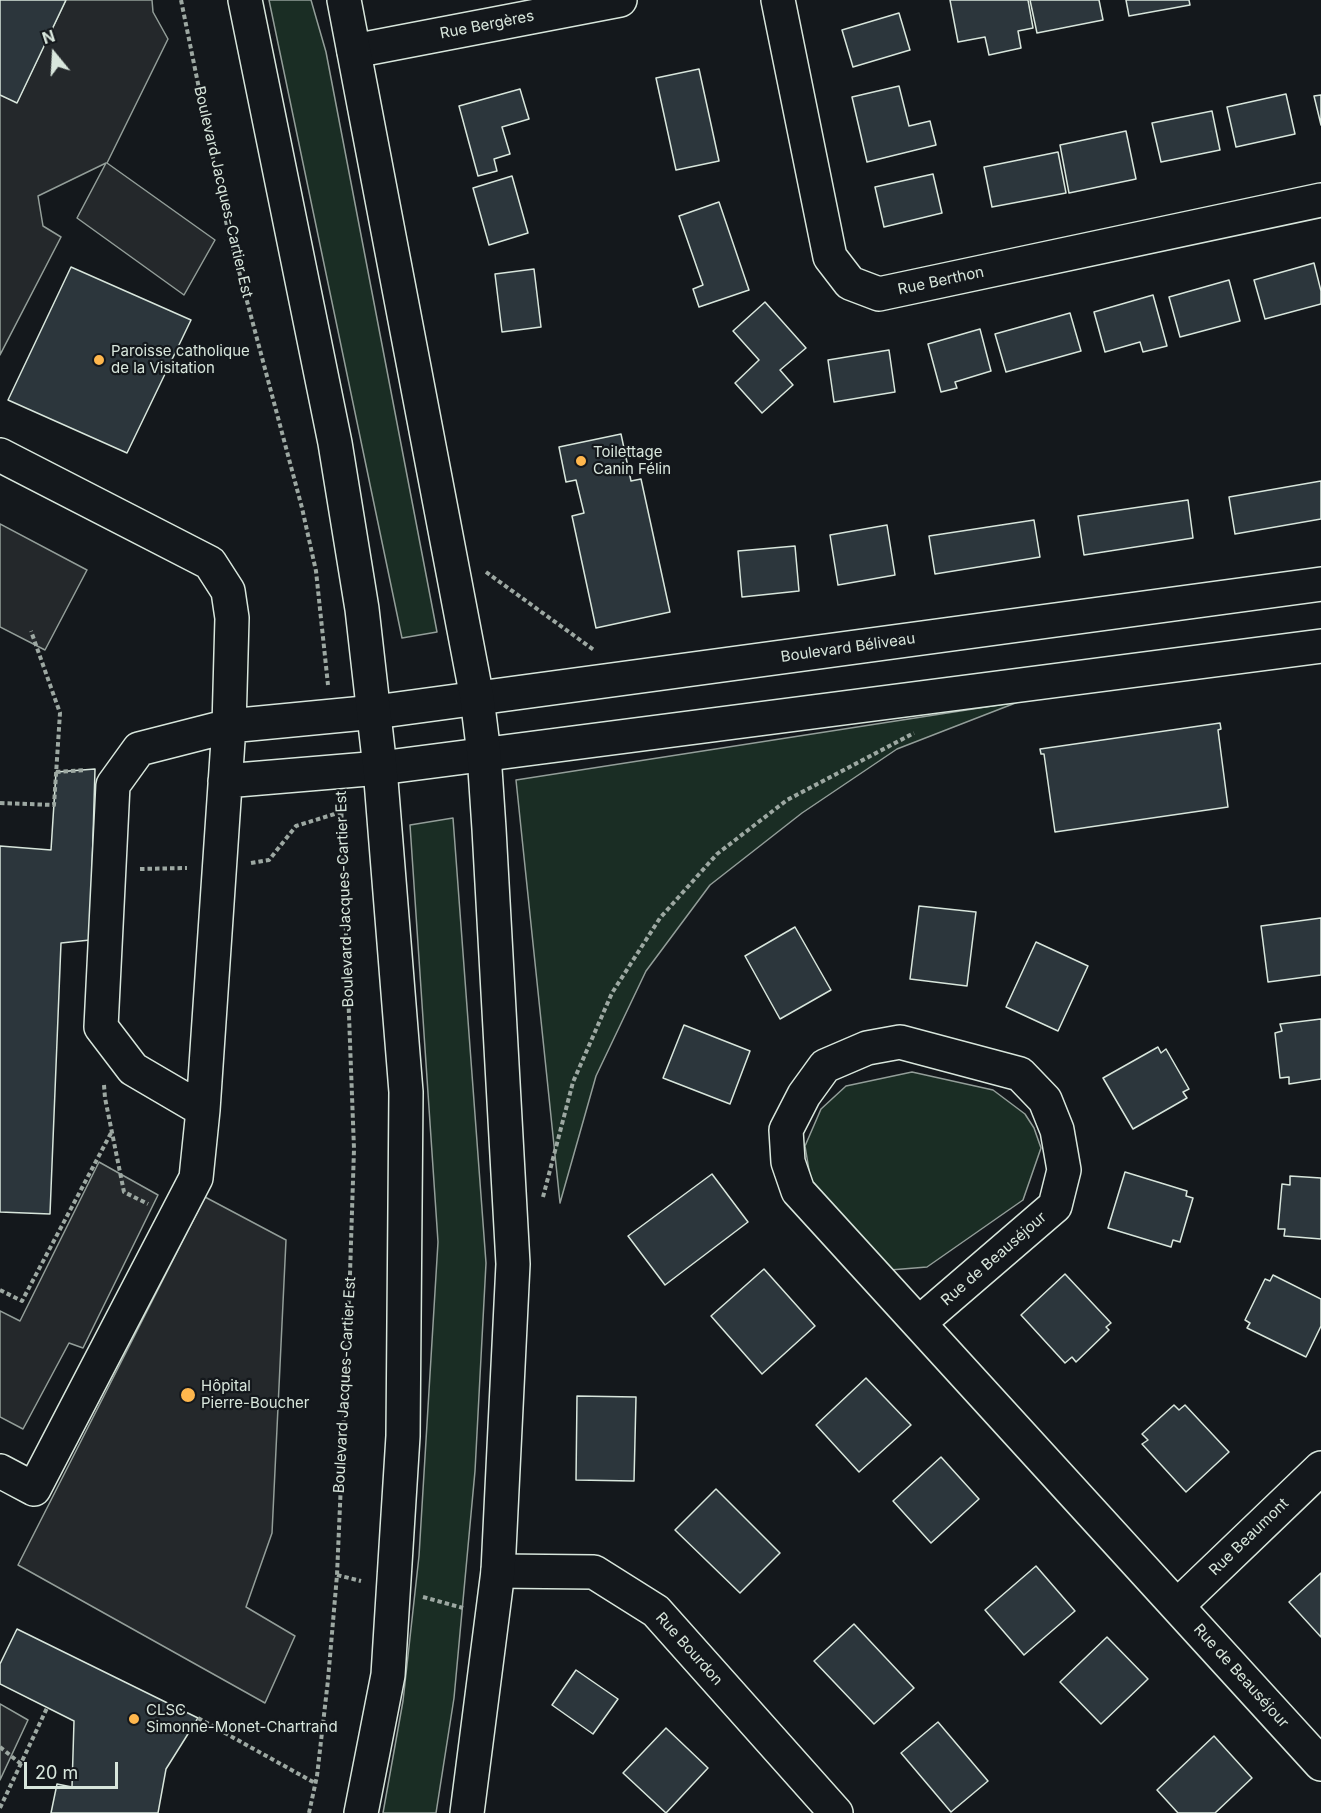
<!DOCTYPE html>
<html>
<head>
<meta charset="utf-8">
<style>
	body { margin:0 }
	#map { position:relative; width:1321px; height:1813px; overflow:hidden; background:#14181c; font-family:Inter,sans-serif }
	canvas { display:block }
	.north { position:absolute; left:24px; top:24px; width:60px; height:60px; -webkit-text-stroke:4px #14181c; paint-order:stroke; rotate:342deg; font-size:16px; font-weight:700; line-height:24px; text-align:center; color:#d8e6dc }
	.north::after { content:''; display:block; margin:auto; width:21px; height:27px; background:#d8e6dc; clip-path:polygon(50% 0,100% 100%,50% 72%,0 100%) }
	.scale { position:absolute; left:24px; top:1762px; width:94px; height:27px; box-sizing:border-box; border:3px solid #d8e6dc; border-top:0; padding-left:8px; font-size:18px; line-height:21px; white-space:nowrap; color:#d8e6dc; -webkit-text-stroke:4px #14181c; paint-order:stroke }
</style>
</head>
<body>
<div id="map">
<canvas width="1321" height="1813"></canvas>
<div class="north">N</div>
<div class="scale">20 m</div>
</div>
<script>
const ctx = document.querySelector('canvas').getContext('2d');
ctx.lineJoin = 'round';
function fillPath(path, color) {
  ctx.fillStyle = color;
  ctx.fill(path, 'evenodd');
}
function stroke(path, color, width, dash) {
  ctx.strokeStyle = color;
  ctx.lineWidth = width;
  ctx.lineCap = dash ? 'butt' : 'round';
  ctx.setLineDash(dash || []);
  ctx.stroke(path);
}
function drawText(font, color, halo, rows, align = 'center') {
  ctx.font = font + ' Inter,sans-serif';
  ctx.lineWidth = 4.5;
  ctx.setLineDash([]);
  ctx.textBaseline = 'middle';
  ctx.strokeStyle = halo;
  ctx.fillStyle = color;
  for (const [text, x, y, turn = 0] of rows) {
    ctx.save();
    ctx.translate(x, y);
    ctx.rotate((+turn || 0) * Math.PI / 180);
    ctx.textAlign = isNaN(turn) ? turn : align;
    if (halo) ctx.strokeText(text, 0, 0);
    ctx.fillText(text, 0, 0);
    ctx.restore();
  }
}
const green = new Path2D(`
	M 269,0 L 311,0 L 326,52 L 437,632 L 402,638 Z
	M 1018,702 L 897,749 L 802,813 L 710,885 L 646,971 L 596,1076 L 560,1203 L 516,780 Z
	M 453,818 L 486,1263 L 475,1471 L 454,1698 L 436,1813 L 383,1813 L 403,1701 L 419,1556 L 438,1242 L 410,825 Z
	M 912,1072 L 993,1090 L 1025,1114 L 1034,1128 L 1041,1148 L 1023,1200 L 927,1267 L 890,1270 L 812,1188 L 805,1146 L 821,1109 L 846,1086 Z`);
fillPath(green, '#1a2d24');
stroke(green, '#939e99', 1.5);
const parking = new Path2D(`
	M 66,0 L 152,0 L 153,12 L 168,39 L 107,163 L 215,240 L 184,295 L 77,218 L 106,163 L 38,196 L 43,226 L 61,237 L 0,355 L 0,95 L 17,102 Z
	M 0,524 L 87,570 L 45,650 L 0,627 Z
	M 99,1162 L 158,1195 L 83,1348 L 69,1343 L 23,1429 L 0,1417 L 0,1311 L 20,1321 Z
	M 205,1197 L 286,1240 L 272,1533 L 246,1607 L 295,1636 L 265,1703 L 18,1565 Z
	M 0,1704 L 28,1720 L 0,1780 Z`);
fillPath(parking, '#24282b');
stroke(parking, '#939e99', 1.5);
const building = new Path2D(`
	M 0,0 L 66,0 L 17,103 L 0,95 Z
	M 950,0 L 1028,0 L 1033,28 L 1018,31 L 1021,48 L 989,55 L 985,37 L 958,42 Z
	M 1030,0 L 1099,0 L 1103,20 L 1037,33 Z
	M 1126,0 L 1189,0 L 1190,5 L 1129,16 Z
	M 899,13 L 910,50 L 853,67 L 842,30 Z
	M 699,69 L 719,161 L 676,170 L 656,78 Z
	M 899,86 L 909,126 L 930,121 L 936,145 L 867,162 L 852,97 Z
	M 520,89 L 529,119 L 502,127 L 510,154 L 494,159 L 497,171 L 478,176 L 459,106 Z
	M 1286,94 L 1295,134 L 1236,147 L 1227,107 Z
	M 1321,95 L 1321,125 L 1314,96 Z
	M 1212,111 L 1220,150 L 1161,162 L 1152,123 Z
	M 1126,131 L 1136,179 L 1069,193 L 1060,145 Z
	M 1058,152 L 1066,193 L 992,207 L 984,167 Z
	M 933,174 L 942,213 L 884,227 L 875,187 Z
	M 512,176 L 528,233 L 489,245 L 473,188 Z
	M 719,202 L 749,290 L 699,307 L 693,289 L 703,285 L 679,216 Z
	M 1314,263 L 1321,291 L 1321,304 L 1265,319 L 1254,280 Z
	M 71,267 L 191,320 L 127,453 L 8,400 Z
	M 534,269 L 541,327 L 502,332 L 495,274 Z
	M 1229,280 L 1240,321 L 1180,337 L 1169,297 Z
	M 1153,295 L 1167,346 L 1143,352 L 1140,342 L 1105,352 L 1094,312 Z
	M 765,302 L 806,348 L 780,370 L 793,385 L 762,413 L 735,383 L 759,360 L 733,331 Z
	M 1070,313 L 1081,351 L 1006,372 L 995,334 Z
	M 980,329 L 991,371 L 955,382 L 957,388 L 941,392 L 928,344 Z
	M 889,350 L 895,392 L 834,402 L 828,360 Z
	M 621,434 L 631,481 L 641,479 L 670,612 L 596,628 L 572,516 L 584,513 L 576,480 L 566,482 L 559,447 Z
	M 1321,481 L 1321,519 L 1235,534 L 1229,497 Z
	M 1188,500 L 1193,538 L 1084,555 L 1078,516 Z
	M 1034,520 L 1040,557 L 935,574 L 929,536 Z
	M 887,525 L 895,575 L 838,585 L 830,535 Z
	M 795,546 L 799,591 L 742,597 L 738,551 Z
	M 1220,723 L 1221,729 L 1218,730 L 1228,807 L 1055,832 L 1044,754 L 1041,754 L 1040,749 Z
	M 95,769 L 90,940 L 61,943 L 50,1214 L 0,1212 L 0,846 L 51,850 L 56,772 Z
	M 919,906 L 976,912 L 967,986 L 910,979 Z
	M 1321,918 L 1321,975 L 1268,982 L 1261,926 Z
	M 795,927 L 831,990 L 780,1019 L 745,956 Z
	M 1036,942 L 1088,966 L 1058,1031 L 1006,1007 Z
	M 1321,1019 L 1321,1079 L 1289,1084 L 1289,1077 L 1280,1078 L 1275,1033 L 1282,1031 L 1280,1024 Z
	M 684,1025 L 750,1051 L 730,1104 L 663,1078 Z
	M 1158,1047 L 1161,1053 L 1166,1049 L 1189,1089 L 1183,1092 L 1187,1098 L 1133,1129 L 1103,1078 Z
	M 1125,1172 L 1187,1191 L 1186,1196 L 1193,1198 L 1180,1242 L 1173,1240 L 1171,1247 L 1108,1228 Z
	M 712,1174 L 748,1222 L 665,1285 L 628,1236 Z
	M 1290,1176 L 1321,1178 L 1321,1239 L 1284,1236 L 1285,1229 L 1278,1229 L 1282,1184 L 1290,1185 Z
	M 764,1269 L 815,1326 L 762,1374 L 711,1316 Z
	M 1065,1274 L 1111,1323 L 1106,1327 L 1109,1330 L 1076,1362 L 1072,1357 L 1065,1363 L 1021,1315 Z
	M 1273,1275 L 1321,1299 L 1321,1326 L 1306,1357 L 1247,1328 L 1250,1323 L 1245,1320 L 1265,1279 L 1270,1281 Z
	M 866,1378 L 911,1425 L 859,1472 L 816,1425 Z
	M 577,1396 L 636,1397 L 634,1481 L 576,1480 Z
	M 1174,1405 L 1179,1410 L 1185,1405 L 1229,1452 L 1186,1492 L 1142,1444 L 1148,1440 L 1142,1434 Z
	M 941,1457 L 979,1499 L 931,1543 L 893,1501 Z
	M 716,1489 L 780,1553 L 740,1593 L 675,1530 Z
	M 1036,1566 L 1075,1611 L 1024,1655 L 985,1610 Z
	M 1321,1573 L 1321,1637 L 1289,1602 Z
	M 854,1624 L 914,1688 L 874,1724 L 814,1661 Z
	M 17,1629 L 198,1718 L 166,1769 L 158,1813 L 51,1813 L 57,1784 L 72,1787 L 74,1721 L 0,1684 L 0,1664 Z
	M 1107,1637 L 1148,1679 L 1101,1724 L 1060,1682 Z
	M 576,1670 L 618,1699 L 593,1734 L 552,1705 Z
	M 938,1722 L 988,1781 L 951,1812 L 901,1753 Z
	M 666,1728 L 708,1768 L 666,1813 L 623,1773 Z
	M 1214,1736 L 1252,1778 L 1215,1813 L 1178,1813 L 1157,1790 Z`);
fillPath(building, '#2c363c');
stroke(building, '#d8e6dc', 1.5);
const minor = new Path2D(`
	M 778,0 L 830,257 L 850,283 L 879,294 L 1321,200
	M 354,51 L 620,0
	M 0,455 L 210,563 L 228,591 L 232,618 L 229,726 L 203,1110 L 196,1178 L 34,1489 L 0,1471
	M 225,781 L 380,768 L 1321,646
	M 203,1110 L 133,1069 L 101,1027 L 113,785 L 139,749 L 229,726 L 375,712 L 1321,584
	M 919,1323 L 1055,1206 L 1064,1170 L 1057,1130 L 1045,1100 L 1020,1074 L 900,1042 L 867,1048 L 825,1066 L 804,1095 L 786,1130 L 788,1162 L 798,1191 L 1321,1764
	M 498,1571 L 594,1572 L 656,1611 L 836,1813
	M 1177,1606 L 1321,1468`);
const major = new Path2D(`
	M 245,0 L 335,443 L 362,609 L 380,768 L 406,1092 L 403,1436 L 388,1675 L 361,1813
	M 344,0 L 477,698 L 484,754 L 489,829 L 513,1264 L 498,1571 L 467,1813`);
stroke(minor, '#d8e6dc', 36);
stroke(major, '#d8e6dc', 36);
stroke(new Path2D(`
	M 181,0 L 227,226 L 302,508 L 316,571 L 328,685
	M 486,572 L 594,650
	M 56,772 L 85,770
	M 0,803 L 54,805 L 60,713 L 31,631
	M 251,863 L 269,860 L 296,826 L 341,812
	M 140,869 L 187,868
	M 104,1085 L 105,1098 L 124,1192 L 148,1204
	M 543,1197 L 573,1082 L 612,993 L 660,918 L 717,854 L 787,800 L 914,733
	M 0,1290 L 22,1301 L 111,1133
	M 337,1575 L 361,1581
	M 423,1597 L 463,1608
	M 198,1718 L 315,1783
	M 0,1747 L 21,1764
	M 0,1808 L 47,1708
	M 309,1813 L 317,1776 L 328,1680 L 337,1575 L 350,1274 L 354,1149 L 341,802`), '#9da8a2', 4, [4.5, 3]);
stroke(minor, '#14181c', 33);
stroke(major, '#14181c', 33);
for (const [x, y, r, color] of [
	[99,360,6,"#ffb74d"],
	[581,461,6,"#ffb74d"],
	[188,1395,8,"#ffb74d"],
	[134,1719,6,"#ffb74d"]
]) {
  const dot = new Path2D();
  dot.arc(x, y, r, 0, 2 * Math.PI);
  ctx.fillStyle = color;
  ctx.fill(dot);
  stroke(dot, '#14181c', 2);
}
drawText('15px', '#d8e6dc', '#14181c', [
	["Rue Bergères",487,25,-11],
	["Boulevard Jacques-Cartier Est",223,192,77],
	["Rue Berthon",941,281,-12],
	["Boulevard Béliveau",848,648,-8],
	["Boulevard Jacques-Cartier Est",345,899,-92],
	["Rue de Beauséjour",994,1259,-41],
	["Boulevard Jacques-Cartier Est",345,1385,-87],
	["Rue Beaumont",1249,1537,-44],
	["Rue Bourdon",689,1649,48],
	["Rue de Beauséjour",1241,1676,48]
]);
drawText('15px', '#d8e6dc', '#14181c', [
	["Paroisse catholique",111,351],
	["de la Visitation",111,368],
	["Toilettage",593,452],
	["Canin Félin",593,469],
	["Hôpital",201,1386],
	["Pierre-Boucher",201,1403],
	["CLSC",146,1710],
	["Simonne-Monet-Chartrand",146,1727]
], 'left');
</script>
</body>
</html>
